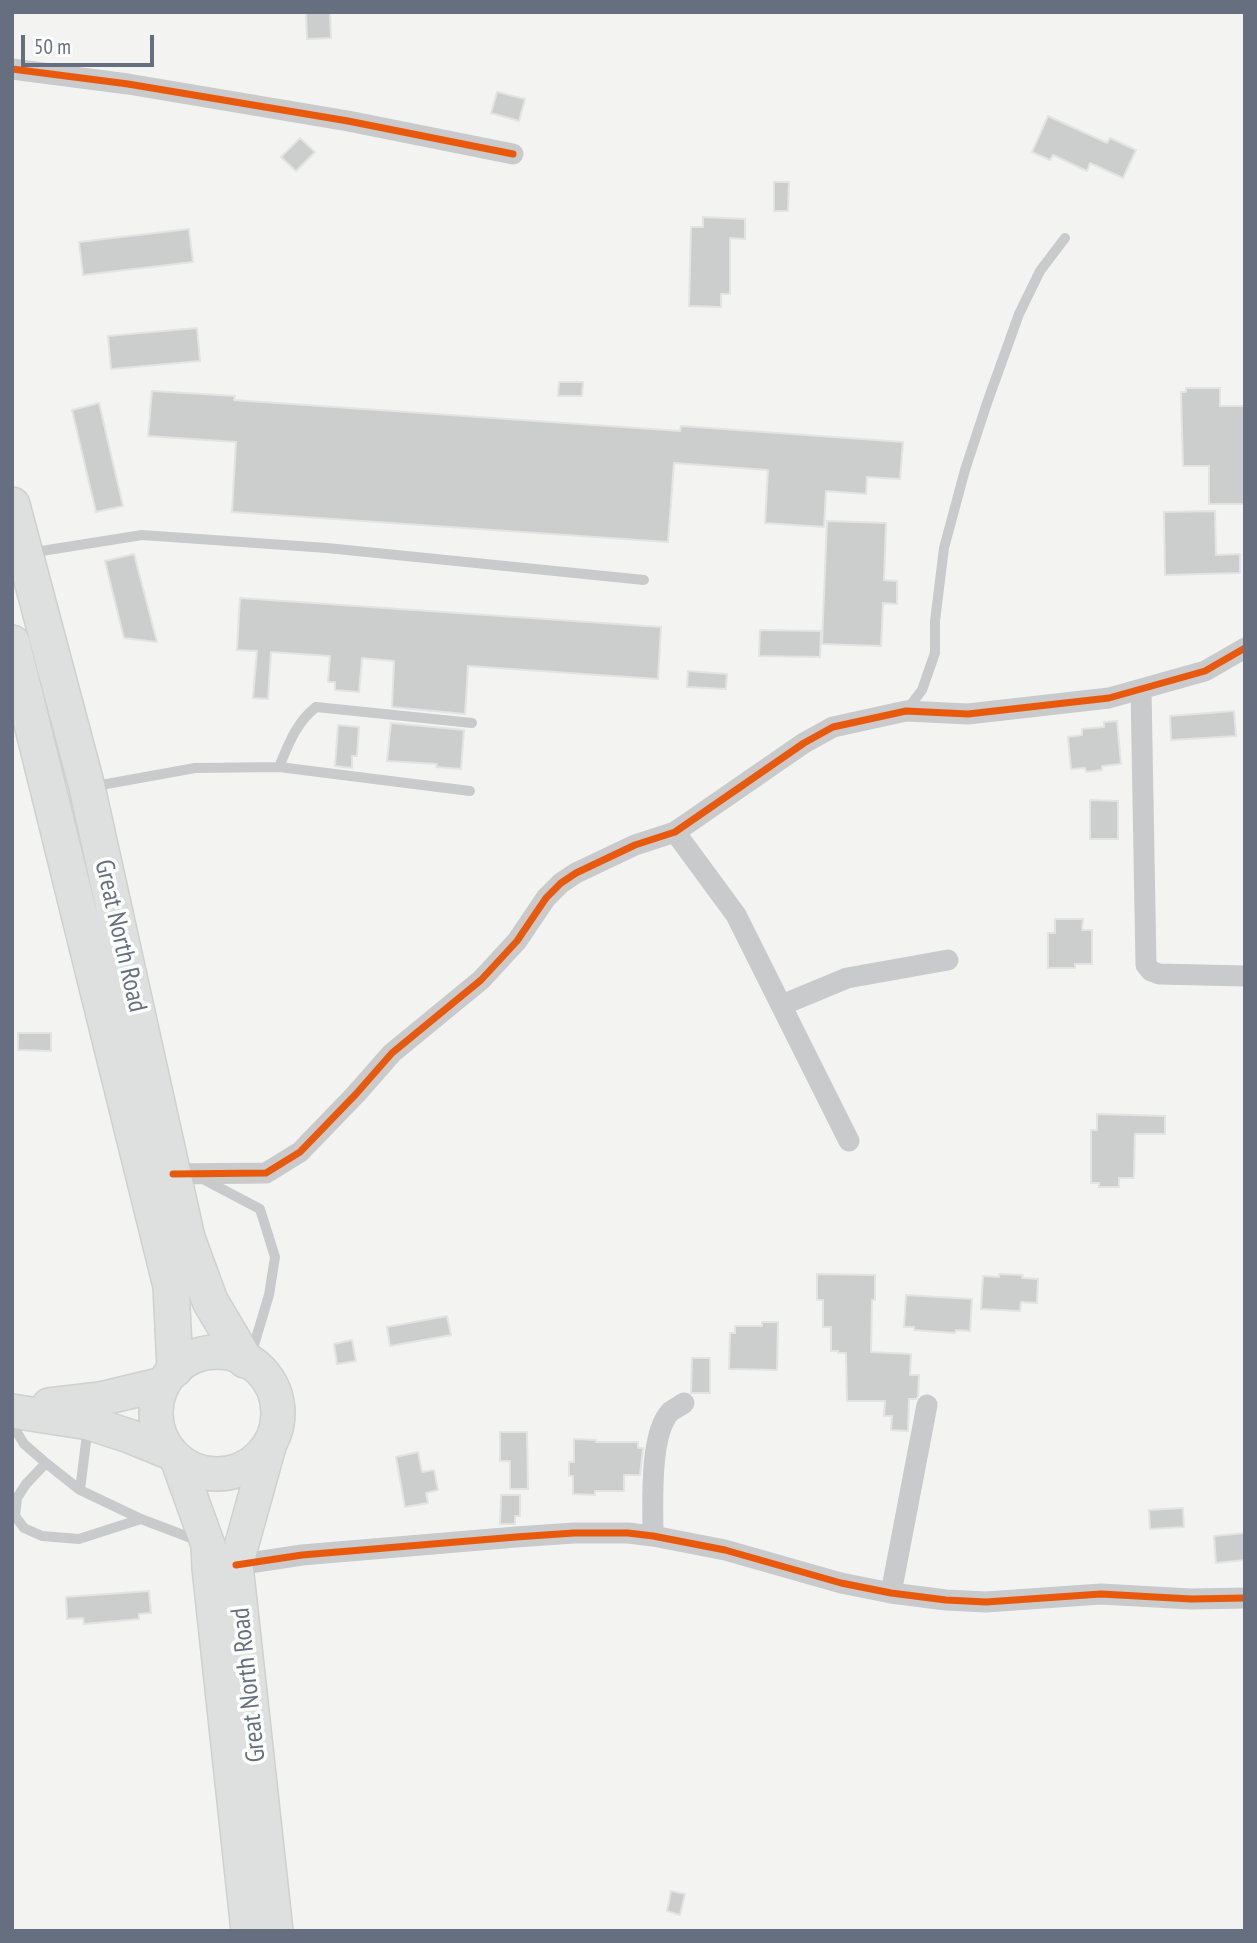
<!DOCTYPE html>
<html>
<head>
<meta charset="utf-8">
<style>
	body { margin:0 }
	#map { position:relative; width:1257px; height:1943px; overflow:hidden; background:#f3f4f2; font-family:"PT Sans Narrow",sans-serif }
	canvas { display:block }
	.frame { position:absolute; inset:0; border:14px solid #666f80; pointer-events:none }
	.scale { position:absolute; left:21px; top:35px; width:133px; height:32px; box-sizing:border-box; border:4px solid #666f80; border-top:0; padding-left:9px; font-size:21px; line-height:24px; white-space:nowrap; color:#666f80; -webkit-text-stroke:5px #fff; paint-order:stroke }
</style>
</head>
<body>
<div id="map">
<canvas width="1257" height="1943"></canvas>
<div class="frame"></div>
<div class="scale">50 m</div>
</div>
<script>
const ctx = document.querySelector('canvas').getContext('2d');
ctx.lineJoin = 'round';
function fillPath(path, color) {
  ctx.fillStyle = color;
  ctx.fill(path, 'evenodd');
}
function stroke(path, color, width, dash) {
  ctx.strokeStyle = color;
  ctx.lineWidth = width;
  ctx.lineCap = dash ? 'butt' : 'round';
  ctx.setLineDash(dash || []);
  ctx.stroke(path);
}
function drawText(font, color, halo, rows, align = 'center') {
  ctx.font = font + ' "PT Sans Narrow",sans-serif';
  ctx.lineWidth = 7;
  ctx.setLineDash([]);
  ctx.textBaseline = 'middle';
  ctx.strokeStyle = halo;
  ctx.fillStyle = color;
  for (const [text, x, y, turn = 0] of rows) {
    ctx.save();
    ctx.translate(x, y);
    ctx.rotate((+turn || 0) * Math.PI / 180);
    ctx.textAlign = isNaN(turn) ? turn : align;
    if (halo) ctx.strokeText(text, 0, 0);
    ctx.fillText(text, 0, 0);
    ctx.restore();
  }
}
const building = new Path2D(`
	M 306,12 L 330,12 L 331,38 L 307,39 Z
	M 497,92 L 525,99 L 519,121 L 491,113 Z
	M 1048,116 L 1107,143 L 1110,138 L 1136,150 L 1123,178 L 1090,163 L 1087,171 L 1053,155 L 1050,160 L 1032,152 Z
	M 300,138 L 315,152 L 296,171 L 281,157 Z
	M 774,182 L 789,182 L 788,211 L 774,211 Z
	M 703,217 L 745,219 L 745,239 L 730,238 L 730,294 L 721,294 L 721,307 L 689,306 L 691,227 L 703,227 Z
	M 189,229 L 193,262 L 83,275 L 79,242 Z
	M 197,328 L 200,361 L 111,369 L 108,336 Z
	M 559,382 L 583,382 L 582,396 L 558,396 Z
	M 1186,388 L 1220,388 L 1220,406 L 1245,406 L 1245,504 L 1209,504 L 1209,466 L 1183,466 L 1181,392 L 1186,392 Z
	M 152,391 L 235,396 L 234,400 L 680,431 L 681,426 L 903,442 L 900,479 L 867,477 L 866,494 L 826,491 L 824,527 L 765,523 L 768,470 L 674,463 L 668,542 L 232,512 L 236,442 L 148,436 Z
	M 99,403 L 123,506 L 96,512 L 72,410 Z
	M 1215,511 L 1216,555 L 1240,554 L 1240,573 L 1165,575 L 1164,512 Z
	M 827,521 L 886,523 L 884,580 L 897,581 L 897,604 L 883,603 L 881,646 L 822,644 Z
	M 134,554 L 157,642 L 124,638 L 105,561 Z
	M 240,598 L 661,627 L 658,679 L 468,666 L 465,714 L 392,707 L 394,661 L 362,658 L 359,692 L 335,690 L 335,682 L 328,682 L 330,656 L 271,652 L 268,699 L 253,698 L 257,651 L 237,650 Z
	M 760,630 L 821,631 L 820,657 L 759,656 Z
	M 688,671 L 727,674 L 726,689 L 687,687 Z
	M 1234,711 L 1236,736 L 1171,740 L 1170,716 Z
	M 1117,721 L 1121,764 L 1102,766 L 1102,770 L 1086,772 L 1085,768 L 1071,769 L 1068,737 L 1082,735 L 1082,729 L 1104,727 L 1104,722 Z
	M 391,723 L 464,730 L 461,769 L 436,767 L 437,764 L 387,761 Z
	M 338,725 L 359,727 L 357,756 L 352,756 L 352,768 L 335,766 Z
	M 1090,800 L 1118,801 L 1118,839 L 1090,839 Z
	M 1055,919 L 1083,919 L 1082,930 L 1092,930 L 1092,964 L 1075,964 L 1075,968 L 1048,968 L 1048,933 L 1055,933 Z
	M 18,1033 L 51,1033 L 51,1051 L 18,1050 Z
	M 1097,1114 L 1165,1116 L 1165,1134 L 1135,1134 L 1134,1178 L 1119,1178 L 1119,1187 L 1099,1187 L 1099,1183 L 1091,1183 L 1091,1130 L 1097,1130 Z
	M 817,1274 L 875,1275 L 875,1300 L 872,1300 L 871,1352 L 911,1354 L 910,1375 L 919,1375 L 918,1396 L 916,1399 L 909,1399 L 908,1431 L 891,1430 L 892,1416 L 884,1416 L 885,1401 L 847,1401 L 846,1353 L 838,1353 L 838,1351 L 831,1351 L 831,1327 L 823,1327 L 823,1300 L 817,1300 Z
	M 999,1274 L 1023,1275 L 1022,1278 L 1038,1279 L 1037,1303 L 1021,1302 L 1020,1311 L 981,1309 L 983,1276 L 999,1277 Z
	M 906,1295 L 972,1299 L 970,1331 L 956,1330 L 955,1333 L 914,1330 L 914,1327 L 904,1327 Z
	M 447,1316 L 451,1335 L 390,1346 L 387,1327 Z
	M 762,1322 L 778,1322 L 777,1370 L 729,1369 L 730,1333 L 735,1333 L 735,1326 L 762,1326 Z
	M 352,1340 L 356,1361 L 337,1364 L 334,1344 Z
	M 692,1358 L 710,1358 L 710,1393 L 691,1393 Z
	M 500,1432 L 527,1432 L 528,1489 L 510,1489 L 510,1461 L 500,1461 Z
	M 574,1439 L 596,1440 L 596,1442 L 638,1442 L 638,1448 L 643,1448 L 640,1475 L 624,1475 L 624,1491 L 595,1491 L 595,1495 L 573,1494 L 573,1476 L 569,1476 L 569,1462 L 574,1462 Z
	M 418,1452 L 422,1472 L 434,1470 L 438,1490 L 426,1493 L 428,1503 L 405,1507 L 396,1457 Z
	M 501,1495 L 520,1495 L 520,1516 L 515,1516 L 515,1524 L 500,1524 Z
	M 1183,1508 L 1184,1527 L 1150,1529 L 1149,1510 Z
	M 1245,1533 L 1245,1560 L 1216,1563 L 1214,1536 Z
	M 149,1591 L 151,1613 L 139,1614 L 139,1619 L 84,1624 L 83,1618 L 67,1619 L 66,1597 Z
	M 671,1891 L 685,1894 L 680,1915 L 667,1911 Z`);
fillPath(building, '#cccece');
stroke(building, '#e2e3e2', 2);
const primary = new Path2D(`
	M156 1413a61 61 0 1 1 122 0a61 61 0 1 1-122 0Z
	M 49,1405 L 100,1399 L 163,1384
	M 12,1411 L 89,1423 L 129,1436 L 171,1453
	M 270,1443 L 236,1565 L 276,1931
	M 177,1459 L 208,1545 L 209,1568 L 248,1931`);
const trunk = new Path2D(`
	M 12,505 L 87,787 L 187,1238 L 210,1301 L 245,1360
	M 12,643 L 171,1286 L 175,1369`);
stroke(primary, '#cfd0d0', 36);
stroke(trunk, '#cfd0d0', 38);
stroke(new Path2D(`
	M 29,553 L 142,535 L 327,548 L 644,580
	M 906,711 L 922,690 L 935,653 L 935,621 L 944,548 L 965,470 L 987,403 L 1019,314 L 1040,271 L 1065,238
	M 279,767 C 289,743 296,723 316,707 L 472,723
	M 90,787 L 195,768 L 279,767 L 470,791
	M 201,1178 L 260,1209 L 275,1257 L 269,1295 L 251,1355
	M 12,1424 L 24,1444 L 46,1463 L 80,1490
	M 88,1426 L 80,1490 L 141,1519 L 199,1541
	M 46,1463 L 26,1484 L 17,1498 L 15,1516 L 24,1528 L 42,1536 L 79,1539 L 141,1519`), '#c9cacc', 10);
stroke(new Path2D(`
	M 12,69 L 128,84 L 348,121 L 513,154
	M 1141,690 L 1146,965 L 1151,971 L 1159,974 L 1245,976
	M 675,832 L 736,915 L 849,1141
	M 782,1005 L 847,978 L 948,960
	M 173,1174 L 266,1173 L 300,1152 L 356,1094 L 392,1053 L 481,980 L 517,941 L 546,898 L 561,883 L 576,873 L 635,845 L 675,832 L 804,743 L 833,727 L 906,711 L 968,714 L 1109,698 L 1205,671 L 1245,648
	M 653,1536 C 653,1505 649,1435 670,1412 C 674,1409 680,1406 684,1403
	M 236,1565 L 302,1555 L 516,1537 L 574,1533 L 628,1533 L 653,1536 L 725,1550 L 841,1583 L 891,1593 L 946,1600 L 986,1602 L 1101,1594 L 1191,1599 L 1245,1598
	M 891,1593 L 927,1405`), '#c9cacc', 21);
stroke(primary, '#dedfdf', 33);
stroke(trunk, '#dedfdf', 35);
stroke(new Path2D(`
	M 12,69 L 128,84 L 348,121 L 513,154
	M 173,1174 L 266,1173 L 300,1152 L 356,1094 L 392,1053 L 481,980 L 517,941 L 546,898 L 561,883 L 576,873 L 635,845 L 675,832 L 804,743 L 833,727 L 906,711 L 968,714 L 1109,698 L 1205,671 L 1245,648
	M 236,1565 L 302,1555 L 516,1537 L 574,1533 L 628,1533 L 653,1536 L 725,1550 L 841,1583 L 891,1593 L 946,1600 L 986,1602 L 1101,1594 L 1191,1599 L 1245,1598`), '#e8590c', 7);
drawText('26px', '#666f80', '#fff', [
	["Great North Road",120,936,77],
	["Great North Road",249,1685,-96]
]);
</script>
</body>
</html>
